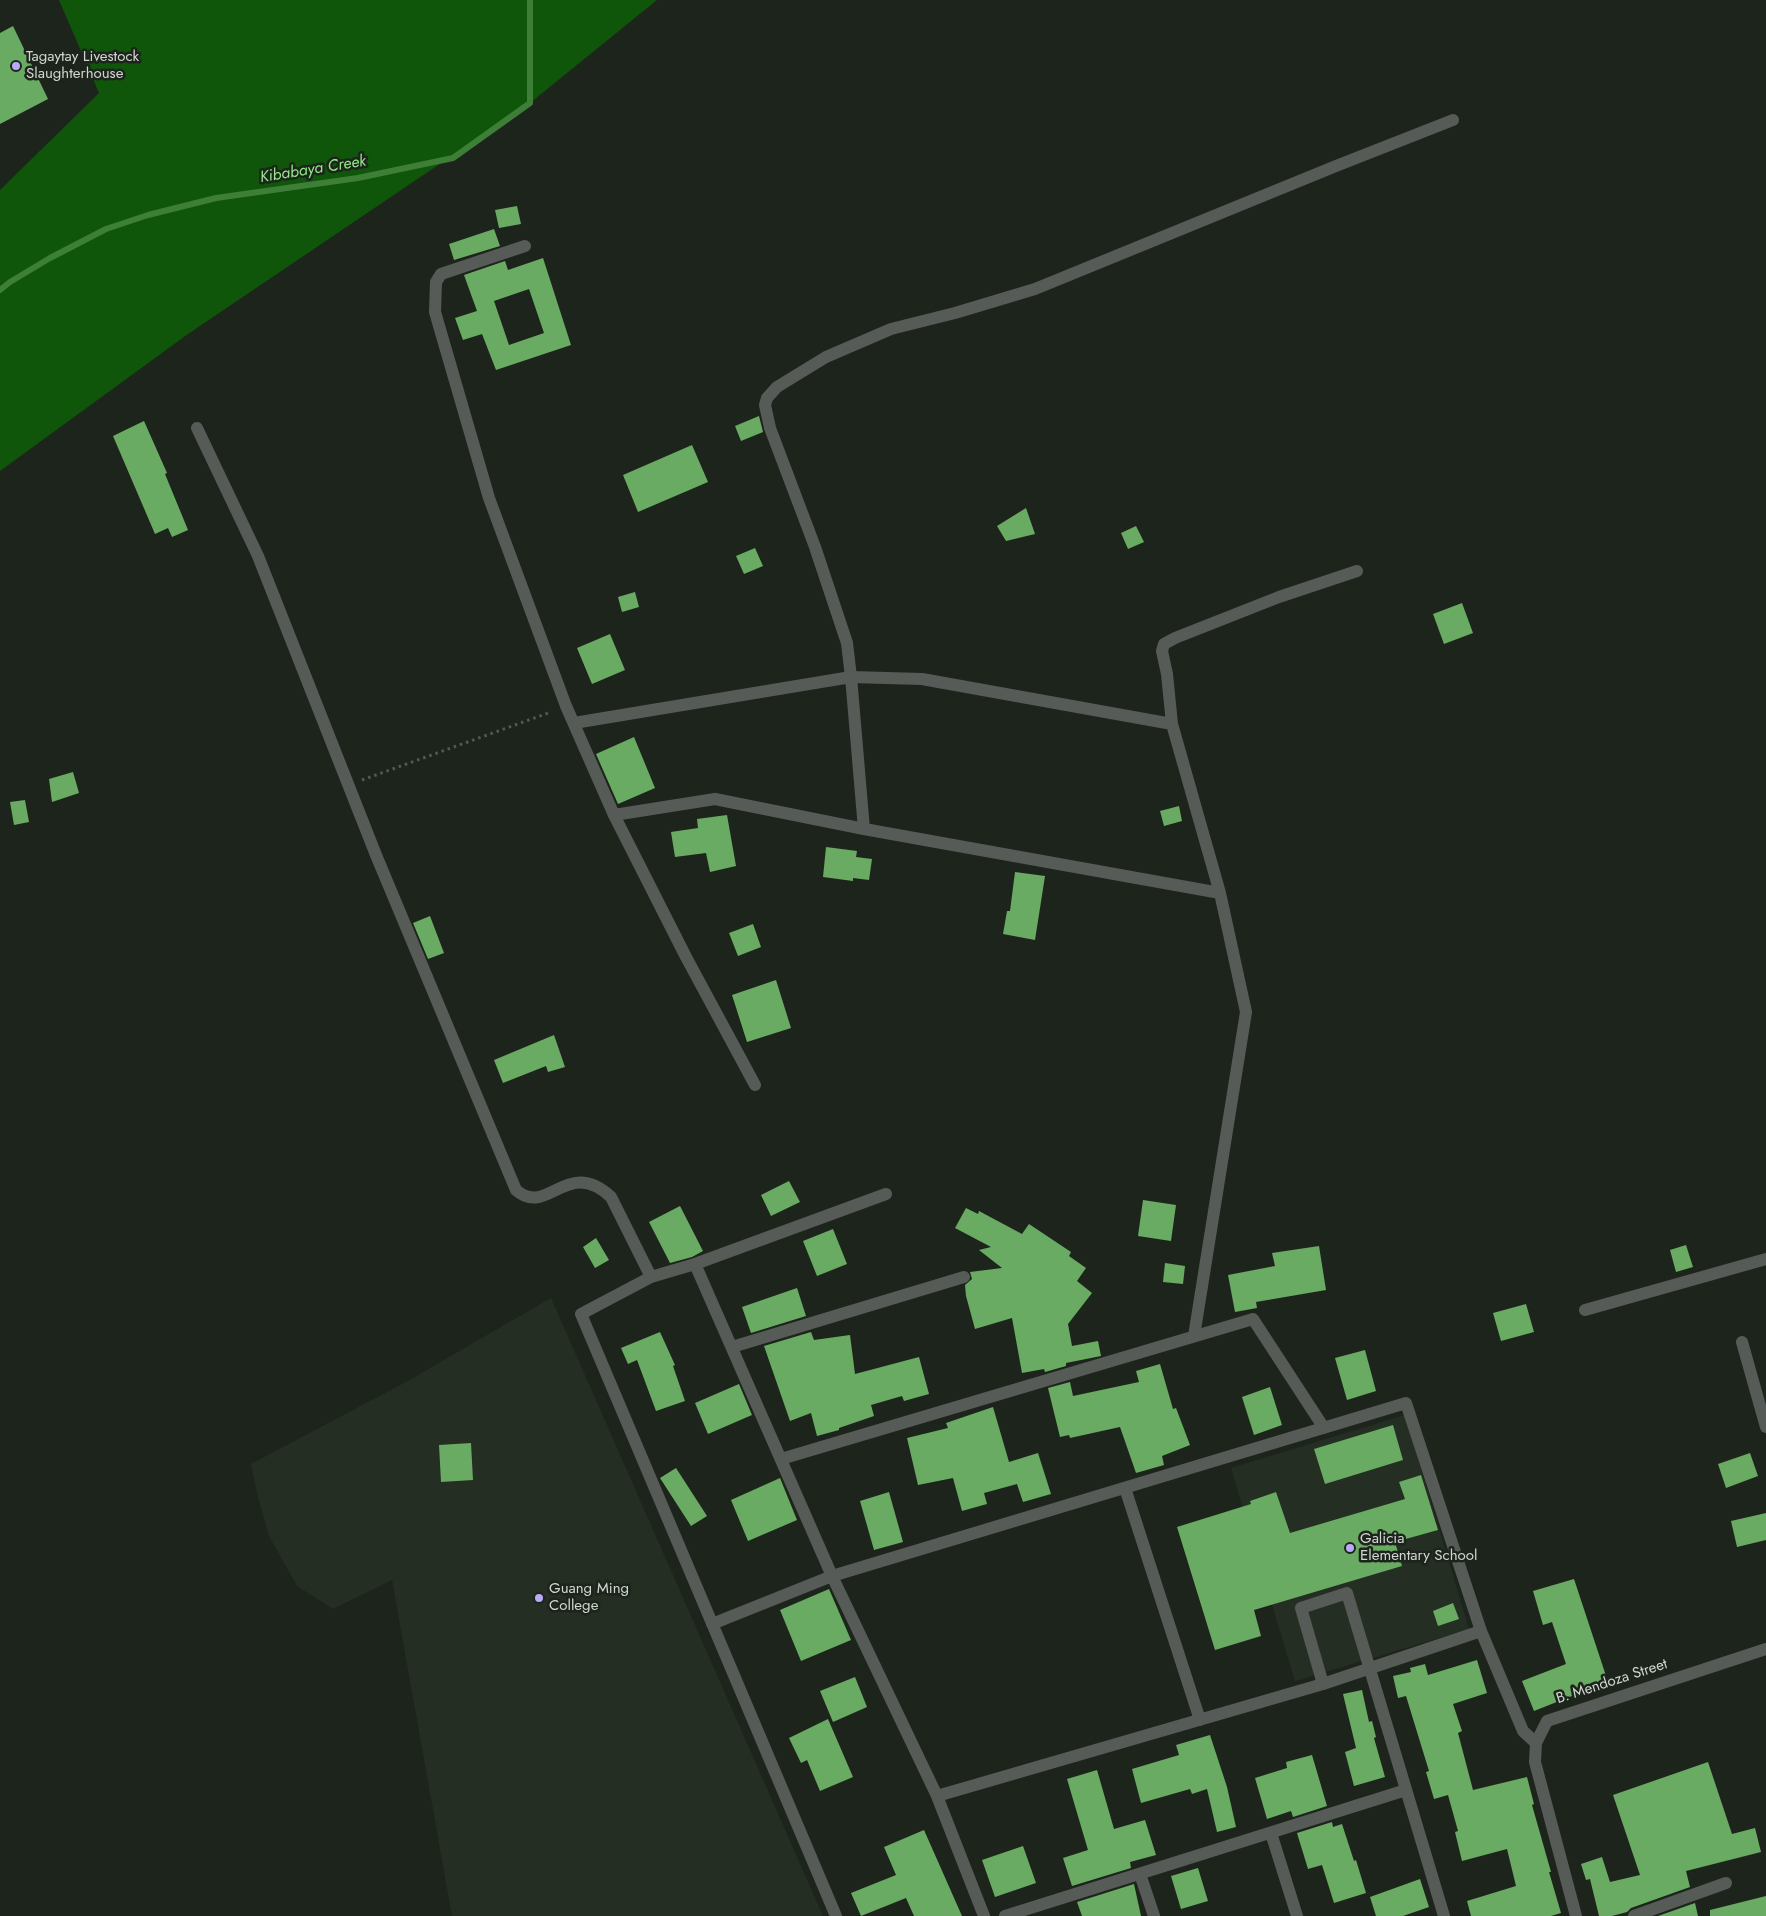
<!DOCTYPE html>
<html>
<head>
<meta charset="utf-8">
<style>
	body { margin:0 }
	canvas { display:block; background:#1d241c }
</style>
</head>
<body>
<canvas width="1766" height="1916"></canvas>
<script>
const ctx = document.querySelector('canvas').getContext('2d');
ctx.lineJoin = 'round';
function fillPath(path, color) {
  ctx.fillStyle = color;
  ctx.fill(path, 'evenodd');
}
function stroke(path, color, width, dash) {
  ctx.strokeStyle = color;
  ctx.lineWidth = width;
  ctx.lineCap = dash ? 'butt' : 'round';
  ctx.setLineDash(dash || []);
  ctx.stroke(path);
}
function drawText(font, color, halo, rows, align = 'center') {
  ctx.font = font + ' Jost,sans-serif';
  ctx.lineWidth = 5;
  ctx.setLineDash([]);
  ctx.textBaseline = 'middle';
  ctx.strokeStyle = halo;
  ctx.fillStyle = color;
  for (const [text, x, y, turn = 0] of rows) {
    ctx.save();
    ctx.translate(x, y);
    ctx.rotate((+turn || 0) * Math.PI / 180);
    ctx.textAlign = isNaN(turn) ? turn : align;
    if (halo) ctx.strokeText(text, 0, 0);
    ctx.fillText(text, 0, 0);
    ctx.restore();
  }
}
fillPath(new Path2D(`
	M 551,1298 L 823,1916 L 452,1916 L 392,1580 L 333,1609 L 297,1586 L 269,1536 L 258,1497 L 251,1464 L 406,1382 Z
	M 1405,1415 L 1469,1629 L 1295,1681 L 1231,1468 Z`), '#242e22');
fillPath(new Path2D(`
	M 59,0 L 657,0 L 530,103 L 188,334 L 0,471 L 0,190 L 99,93 Z`), '#0f550a');
stroke(new Path2D(`
	M 0,290 L 10,282 L 50,258 L 106,229 L 148,215 L 216,198 L 358,178 L 453,158 L 530,103 L 530,0`), '#3e7f38', 6);
fillPath(new Path2D(`
	M 13,26 L 48,99 L 0,124 L 0,33 Z
	M 517,206 L 521,224 L 499,228 L 495,210 Z
	M 494,229 L 500,246 L 454,260 L 449,244 Z
	M 543,258 L 571,345 L 496,370 L 482,334 L 463,340 L 455,318 L 477,311 L 464,275 L 505,261 L 508,270 ZM 529,289 L 544,333 L 509,345 L 494,301 Z
	M 759,416 L 763,432 L 741,441 L 735,426 Z
	M 144,421 L 167,473 L 165,474 L 188,530 L 172,537 L 168,528 L 155,534 L 113,436 Z
	M 692,445 L 708,482 L 638,512 L 623,475 Z
	M 1026,508 L 1035,534 L 1006,541 L 997,526 Z
	M 1136,526 L 1144,542 L 1128,549 L 1121,533 Z
	M 755,548 L 763,566 L 744,574 L 736,556 Z
	M 635,592 L 639,607 L 622,612 L 618,597 Z
	M 1462,603 L 1473,633 L 1444,644 L 1433,614 Z
	M 610,634 L 625,670 L 592,684 L 577,648 Z
	M 634,737 L 655,788 L 618,804 L 596,754 Z
	M 73,772 L 79,793 L 52,802 L 49,779 Z
	M 25,800 L 29,822 L 14,825 L 10,802 Z
	M 1179,806 L 1182,821 L 1164,826 L 1160,811 Z
	M 727,815 L 736,866 L 710,872 L 706,853 L 675,857 L 671,832 L 698,828 L 697,819 Z
	M 826,847 L 857,851 L 856,857 L 872,859 L 869,880 L 853,878 L 853,881 L 823,877 Z
	M 1015,872 L 1045,876 L 1035,940 L 1003,934 L 1007,911 L 1010,911 Z
	M 430,916 L 444,953 L 428,959 L 413,923 Z
	M 753,924 L 761,947 L 738,956 L 729,933 Z
	M 776,980 L 791,1028 L 747,1042 L 732,995 Z
	M 554,1035 L 565,1067 L 548,1072 L 546,1066 L 503,1083 L 494,1060 Z
	M 789,1181 L 800,1202 L 771,1216 L 761,1195 Z
	M 1143,1200 L 1176,1205 L 1171,1241 L 1138,1236 Z
	M 680,1206 L 703,1251 L 692,1257 L 670,1263 L 649,1222 Z
	M 966,1208 L 978,1214 L 979,1211 L 1022,1234 L 1029,1224 L 1071,1252 L 1069,1256 L 1086,1268 L 1077,1281 L 1092,1293 L 1068,1324 L 1072,1346 L 1098,1341 L 1101,1356 L 1066,1363 L 1066,1366 L 1045,1372 L 1044,1369 L 1022,1373 L 1012,1318 L 975,1329 L 966,1296 L 965,1285 L 972,1279 L 970,1272 L 1002,1268 L 979,1250 L 991,1247 L 955,1228 Z
	M 833,1229 L 847,1264 L 817,1276 L 803,1241 Z
	M 596,1238 L 609,1260 L 595,1268 L 583,1247 Z
	M 1686,1245 L 1693,1267 L 1676,1272 L 1670,1250 Z
	M 1319,1246 L 1326,1290 L 1256,1302 L 1257,1308 L 1235,1312 L 1228,1275 L 1275,1266 L 1272,1253 Z
	M 1165,1263 L 1185,1266 L 1183,1284 L 1163,1282 Z
	M 797,1288 L 806,1316 L 751,1333 L 742,1307 Z
	M 1526,1304 L 1534,1332 L 1501,1341 L 1493,1313 Z
	M 660,1332 L 675,1365 L 673,1366 L 685,1401 L 656,1411 L 637,1360 L 628,1364 L 621,1348 Z
	M 811,1332 L 814,1340 L 850,1335 L 855,1374 L 919,1357 L 929,1394 L 904,1401 L 902,1396 L 871,1405 L 874,1416 L 839,1428 L 839,1430 L 817,1436 L 811,1413 L 790,1421 L 764,1346 Z
	M 1365,1350 L 1376,1391 L 1347,1400 L 1335,1358 Z
	M 1160,1364 L 1173,1409 L 1176,1408 L 1190,1445 L 1162,1456 L 1164,1465 L 1136,1473 L 1120,1427 L 1070,1438 L 1069,1435 L 1060,1437 L 1048,1388 L 1070,1382 L 1073,1396 L 1139,1382 L 1136,1371 Z
	M 739,1384 L 752,1415 L 708,1434 L 695,1403 Z
	M 1270,1387 L 1282,1425 L 1254,1435 L 1242,1397 Z
	M 993,1407 L 1009,1462 L 1038,1453 L 1051,1494 L 1023,1502 L 1017,1484 L 984,1493 L 987,1504 L 962,1511 L 953,1478 L 918,1485 L 907,1438 L 948,1428 L 946,1423 Z
	M 1393,1425 L 1403,1460 L 1325,1484 L 1314,1449 Z
	M 471,1443 L 473,1480 L 441,1482 L 439,1445 Z
	M 1750,1453 L 1758,1476 L 1726,1488 L 1718,1464 Z
	M 676,1468 L 707,1516 L 691,1526 L 660,1478 Z
	M 1421,1475 L 1438,1530 L 1395,1542 L 1402,1566 L 1254,1610 L 1261,1636 L 1215,1650 L 1177,1527 L 1251,1504 L 1250,1501 L 1276,1492 L 1290,1533 L 1405,1499 L 1399,1482 Z
	M 780,1478 L 797,1520 L 748,1541 L 731,1500 Z
	M 889,1492 L 903,1542 L 874,1550 L 860,1501 Z
	M 1766,1513 L 1766,1540 L 1737,1547 L 1731,1521 Z
	M 1574,1579 L 1609,1685 L 1577,1696 L 1577,1694 L 1534,1711 L 1522,1681 L 1566,1664 L 1552,1622 L 1543,1625 L 1533,1591 Z
	M 829,1589 L 851,1640 L 801,1661 L 780,1610 Z
	M 1453,1603 L 1459,1619 L 1438,1626 L 1433,1611 Z
	M 1477,1660 L 1487,1693 L 1453,1704 L 1462,1731 L 1458,1733 L 1473,1790 L 1527,1777 L 1534,1804 L 1532,1805 L 1551,1872 L 1549,1872 L 1561,1913 L 1551,1916 L 1471,1916 L 1467,1901 L 1516,1886 L 1507,1849 L 1462,1861 L 1455,1832 L 1458,1831 L 1448,1795 L 1434,1799 L 1426,1772 L 1429,1771 L 1406,1696 L 1398,1698 L 1393,1676 L 1411,1672 L 1410,1668 L 1425,1664 L 1428,1675 Z
	M 855,1677 L 867,1707 L 833,1722 L 820,1691 Z
	M 1362,1690 L 1369,1722 L 1372,1721 L 1376,1737 L 1374,1738 L 1385,1777 L 1354,1786 L 1345,1752 L 1356,1748 L 1343,1694 Z
	M 828,1719 L 853,1777 L 820,1791 L 807,1760 L 801,1763 L 789,1738 Z
	M 1210,1735 L 1227,1787 L 1236,1827 L 1217,1832 L 1207,1789 L 1192,1794 L 1190,1789 L 1141,1803 L 1132,1769 L 1179,1755 L 1176,1745 Z
	M 1312,1755 L 1327,1806 L 1293,1817 L 1291,1811 L 1267,1819 L 1255,1778 L 1287,1768 L 1286,1762 Z
	M 1708,1762 L 1732,1834 L 1755,1828 L 1761,1852 L 1686,1871 L 1690,1887 L 1631,1908 L 1627,1912 L 1612,1916 L 1599,1916 L 1590,1879 L 1586,1880 L 1581,1864 L 1602,1857 L 1610,1882 L 1640,1875 L 1613,1795 Z
	M 1097,1770 L 1114,1829 L 1145,1820 L 1156,1855 L 1130,1862 L 1131,1868 L 1072,1886 L 1063,1858 L 1088,1850 L 1067,1779 Z
	M 1332,1822 L 1333,1827 L 1342,1824 L 1354,1861 L 1356,1860 L 1366,1893 L 1334,1903 L 1322,1865 L 1308,1869 L 1297,1833 Z
	M 924,1830 L 962,1916 L 914,1916 L 906,1898 L 861,1916 L 851,1893 L 896,1875 L 884,1847 Z
	M 1023,1846 L 1036,1883 L 995,1897 L 982,1860 Z
	M 1198,1868 L 1208,1901 L 1181,1909 L 1171,1876 Z
	M 1420,1879 L 1429,1907 L 1403,1916 L 1376,1916 L 1370,1897 Z
	M 1134,1884 L 1141,1916 L 1082,1916 L 1077,1902 Z
	M 1766,1896 L 1766,1916 L 1710,1916 L 1710,1910 Z
	M 1695,1903 L 1698,1916 L 1658,1916 Z`), '#69ab62');
stroke(new Path2D(`
	M 362,780 L 551,712`), '#545a53', 3, [2.5, 4]);
stroke(new Path2D(`
	M 525,246 L 441,274 L 436,282 L 435,312 L 489,498 L 566,706 L 614,815 L 686,957 L 755,1085
	M 197,428 L 258,556 L 376,855 L 516,1190 C 547,1218 567,1156 611,1197 L 651,1277
	M 574,723 L 851,677 L 922,679 L 1172,724
	M 614,815 L 715,799 L 864,829 L 1220,893
	M 864,829 L 851,677 L 847,643 L 815,547 L 770,428 L 765,405 L 767,398 L 777,387 L 826,357 L 891,329 L 955,313 L 1035,289 L 1336,166 L 1453,120
	M 695,1264 L 832,1576 L 937,1796 L 984,1916
	M 1585,1310 L 1766,1259
	M 1194,1336 L 1246,1012 L 1220,893 L 1172,724 L 1167,674 L 1162,651 L 1164,644 L 1175,638 L 1279,597 L 1357,571
	M 1742,1342 L 1766,1427
	M 732,1347 L 964,1277
	M 781,1459 L 1253,1319 L 1324,1428
	M 1125,1488 L 1200,1720
	M 712,1624 L 832,1576 L 1406,1403 L 1481,1631 L 1523,1731 L 1536,1743
	M 1323,1684 L 1301,1608 L 1347,1593 L 1444,1916
	M 937,1796 L 1323,1684 L 1481,1631
	M 1271,1833 L 1297,1916
	M 1140,1874 L 1154,1916
	M 836,1916 L 581,1314 L 651,1277 L 695,1264 L 886,1194
	M 1005,1916 L 1406,1790
	M 1576,1916 L 1535,1762 L 1536,1743 L 1547,1721 L 1766,1649
	M 1634,1916 L 1726,1883`), '#575b57', 12);
for (const [x, y, r, color] of [
	[16,66,5,"#b9abf7"],
	[1350,1548,5,"#b9abf7"],
	[539,1598,5,"#b9abf7"]
]) {
  const dot = new Path2D();
  dot.arc(x, y, r, 0, 2 * Math.PI);
  ctx.fillStyle = color;
  ctx.fill(dot);
  stroke(dot, '#1d241c', 2);
}
drawText('15px', '#d1d6d1', '#1d241c', [
	["Tagaytay Livestock",26,57],
	["Slaughterhouse",26,74],
	["Galicia",1360,1539],
	["Elementary School",1360,1556],
	["Guang Ming",549,1589],
	["College",549,1606]
], 'left');
drawText('15px', '#d1d6d1', '#1d241c', [
	["B. Mendoza Street",1612,1682,-18]
]);
drawText('italic 16px', '#92e989', '#1d241c', [
	["Kibabaya Creek",313,170,-9]
]);
</script>
</body>
</html>
